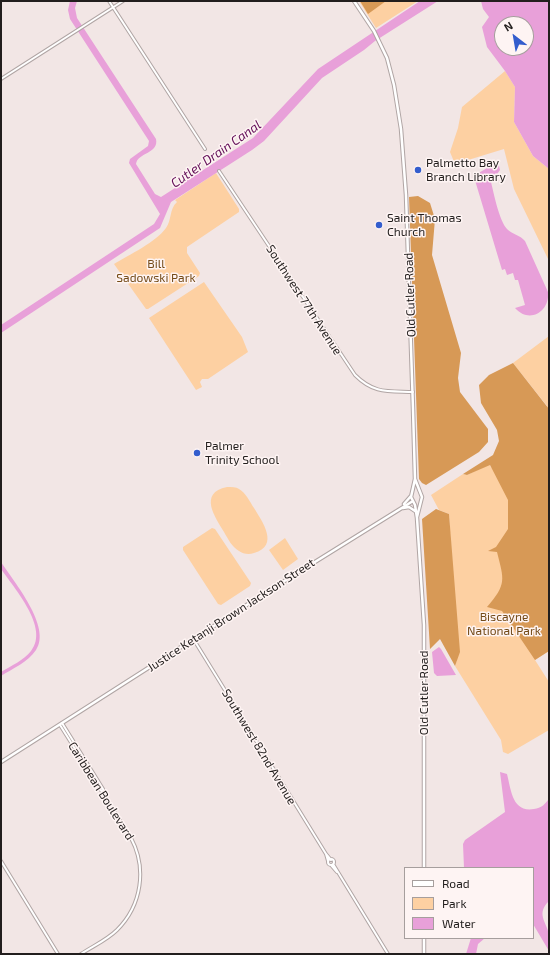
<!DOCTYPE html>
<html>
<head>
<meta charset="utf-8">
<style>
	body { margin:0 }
	#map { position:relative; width:550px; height:955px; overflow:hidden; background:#f2e6e5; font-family:"Exo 2",sans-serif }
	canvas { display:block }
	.frame { position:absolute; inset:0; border:2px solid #221e1d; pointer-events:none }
	.legend { position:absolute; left:404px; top:867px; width:130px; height:72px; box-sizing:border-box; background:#fef4f3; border:1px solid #a69e9d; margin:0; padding:5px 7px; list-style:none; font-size:12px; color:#221e1d }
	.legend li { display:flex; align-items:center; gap:8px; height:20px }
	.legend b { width:20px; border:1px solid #a69e9d }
	.north { position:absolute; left:494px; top:16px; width:40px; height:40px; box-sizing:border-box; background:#fef4f3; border:1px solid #a69e9d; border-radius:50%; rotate:329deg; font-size:11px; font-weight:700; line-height:16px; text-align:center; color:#221e1d }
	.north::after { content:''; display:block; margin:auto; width:14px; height:18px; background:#335dcd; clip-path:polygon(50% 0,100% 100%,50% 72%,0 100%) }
</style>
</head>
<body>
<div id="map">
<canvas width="550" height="955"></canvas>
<div class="frame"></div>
<ul class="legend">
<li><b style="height:5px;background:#fff"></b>Road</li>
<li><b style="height:11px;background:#fdd0a2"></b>Park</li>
<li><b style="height:11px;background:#e8a0d9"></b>Water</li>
</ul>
<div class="north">N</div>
</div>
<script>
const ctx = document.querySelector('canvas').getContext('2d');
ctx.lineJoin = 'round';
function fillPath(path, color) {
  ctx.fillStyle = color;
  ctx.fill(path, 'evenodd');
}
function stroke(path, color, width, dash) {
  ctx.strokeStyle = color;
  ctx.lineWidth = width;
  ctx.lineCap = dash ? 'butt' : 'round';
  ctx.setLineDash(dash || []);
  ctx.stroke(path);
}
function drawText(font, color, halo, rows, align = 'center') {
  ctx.font = font + ' "Exo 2",sans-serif';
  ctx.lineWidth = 3;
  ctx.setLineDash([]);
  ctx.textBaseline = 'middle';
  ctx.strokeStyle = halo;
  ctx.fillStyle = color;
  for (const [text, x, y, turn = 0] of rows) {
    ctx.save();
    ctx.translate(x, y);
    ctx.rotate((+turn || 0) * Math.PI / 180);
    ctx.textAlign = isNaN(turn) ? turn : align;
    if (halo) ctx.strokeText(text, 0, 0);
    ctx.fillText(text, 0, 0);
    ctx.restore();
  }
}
fillPath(new Path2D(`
	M 359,1 L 418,1 L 376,28 Z
	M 505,71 L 515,87 L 514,122 L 533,156 L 549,169 L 549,261 L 514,189 L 504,149 L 455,164 L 450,152 L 458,128 L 462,107 Z
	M 216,173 L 239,209 L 239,212 L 187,247 L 187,253 L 200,273 L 199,276 L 148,309 L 146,309 L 114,264 C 129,255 156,242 166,228 C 172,220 169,209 177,202 L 175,200 Z
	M 204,282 L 242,337 L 248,352 L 208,379 L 202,379 L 200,382 L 202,387 L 196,390 L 149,318 Z
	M 549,336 L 549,651 L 535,660 L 549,682 L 549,730 L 508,754 L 503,752 L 501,740 L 455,666 L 457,660 L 449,514 L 439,510 L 431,495 L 463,474 L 467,475 L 490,464 L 491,468 L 547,406 L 513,363 Z
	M 227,487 C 232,487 236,487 239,489 C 246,493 250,502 254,508 C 262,521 280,546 254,553 C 249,555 243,554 239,551 C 232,547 228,539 224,532 C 215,517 198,493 227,487 Z
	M 212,528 L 215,529 L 251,583 L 250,586 L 221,605 L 218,604 L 183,550 L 183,547 Z
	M 285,538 L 298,559 L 283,570 L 269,550 Z`), '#fdd0a2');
fillPath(new Path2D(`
	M 360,1 L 386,1 L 368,14 Z
	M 418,196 L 430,203 L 435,219 L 432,255 L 461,353 L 458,378 L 460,392 L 488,429 L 488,442 L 479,452 L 426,485 L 422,483 L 419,479 L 409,197 Z
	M 513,363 L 549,409 L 549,651 L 535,660 L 502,611 L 487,607 C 507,584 504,580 497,552 L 488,551 L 496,547 L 508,529 L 508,500 L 490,465 L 467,475 L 463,474 L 493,455 L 499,441 L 497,430 L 481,403 L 479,385 L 489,375 Z
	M 436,509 L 449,514 L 460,652 L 455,666 L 440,639 L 430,649 L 422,519 Z`), '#d79956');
fillPath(new Path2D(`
	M 70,1 L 77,1 L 75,8 L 77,18 L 156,139 C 159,154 138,152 136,164 L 155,194 L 161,197 L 253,138 L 318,69 L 420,1 L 438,1 L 375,41 L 364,50 L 322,78 L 264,141 L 252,150 L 171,202 L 160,228 L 1,333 L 1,325 L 154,224 L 160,214 L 129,163 L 130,159 L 148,146 L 149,141 L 70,19 L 68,10 Z
	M 481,1 L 549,1 L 549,169 L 533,156 L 514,122 L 515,87 L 505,71 L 487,47 L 482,27 L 489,17 L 483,9 ZM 502,24 L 526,24 L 526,48 L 502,48 Z
	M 496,163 L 499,166 L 500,170 L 491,182 C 494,194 499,220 507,229 C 512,234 520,235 525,241 L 548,292 C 550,312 529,324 515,308 L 525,305 L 518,280 L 515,280 L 513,273 L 507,275 L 505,269 L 502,270 L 474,177 L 475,175 Z
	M 1,562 C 14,582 52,627 36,650 C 28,662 12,669 1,676 L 1,672 C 11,666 24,660 31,651 C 50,628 14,588 1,569 Z
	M 439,647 L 441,649 L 456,675 L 437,676 L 434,673 L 432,652 Z
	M 500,772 L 507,774 C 511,789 512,813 534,809 C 541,808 546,804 549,798 L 549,901 C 536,914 546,921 549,934 C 550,939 549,946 549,951 L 533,924 L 533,868 L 464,868 L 463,844 L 465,840 L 505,812 Z
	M 471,938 L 485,938 L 478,944 L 476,954 L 466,954 Z`), '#e8a0d9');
const tertiary = new Path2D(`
	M 109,1 L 205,149
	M 1,79 L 123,1
	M 219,171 L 355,375 C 374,394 388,391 413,392
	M 194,640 L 326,854 L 331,860
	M 62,723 L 103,789 L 104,793
	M 60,725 L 131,838 C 147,868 142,905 117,930 C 107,940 93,946 81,954
	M 326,854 L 328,861
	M328 862a3 3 0 1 1 6 0a3 3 0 1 1-6 0Z
	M 1,861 L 58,954
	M 333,864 L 388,954
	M 331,865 L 337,872`);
const secondary = new Path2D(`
	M 354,1 L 374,31 L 387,58 L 394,85 L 401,129 L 406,195 L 413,409 L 415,479 L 411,497 L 415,505 L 417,518 L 424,625 L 424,868
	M 415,479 L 422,497 L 417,517
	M 404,504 L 411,496
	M 403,508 L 409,507 L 415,511
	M 1,762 L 278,585 L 413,501
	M 424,954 L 424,938`);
stroke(tertiary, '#b0a5a4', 4);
stroke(secondary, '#b0a5a4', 4.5);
stroke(tertiary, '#fff', 2);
stroke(secondary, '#fff', 2.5);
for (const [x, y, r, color] of [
	[418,170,4,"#335dcd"],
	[379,225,4,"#335dcd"],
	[197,453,4,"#335dcd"]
]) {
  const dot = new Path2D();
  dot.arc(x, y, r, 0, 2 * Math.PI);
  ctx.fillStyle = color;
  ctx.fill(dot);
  stroke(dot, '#fef4f3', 1.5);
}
drawText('12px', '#221e1d', '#fef4f3', [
	["Palmetto Bay",426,163],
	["Branch Library",426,177],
	["Saint Thomas",387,218],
	["Church",387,232],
	["Palmer",205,446],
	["Trinity School",205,460]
], 'left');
drawText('12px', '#744b18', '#fef4f3', [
	["Bill",156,264],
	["Sadowski Park",156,278],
	["Biscayne",504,617],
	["National Park",504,631]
]);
drawText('12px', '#221e1d', '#fef4f3', [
	["Old Cutler Road",410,295,-92],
	["Southwest 77th Avenue",304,300,57],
	["Justice Ketanji Brown Jackson Street",231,615,-33],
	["Old Cutler Road",424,693,-90],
	["Southwest 82nd Avenue",259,747,59],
	["Caribbean Boulevard",101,791,58]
]);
drawText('italic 13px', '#630e58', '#fef4f3', [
	["Cutler Drain Canal",216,154,-35]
]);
</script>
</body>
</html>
